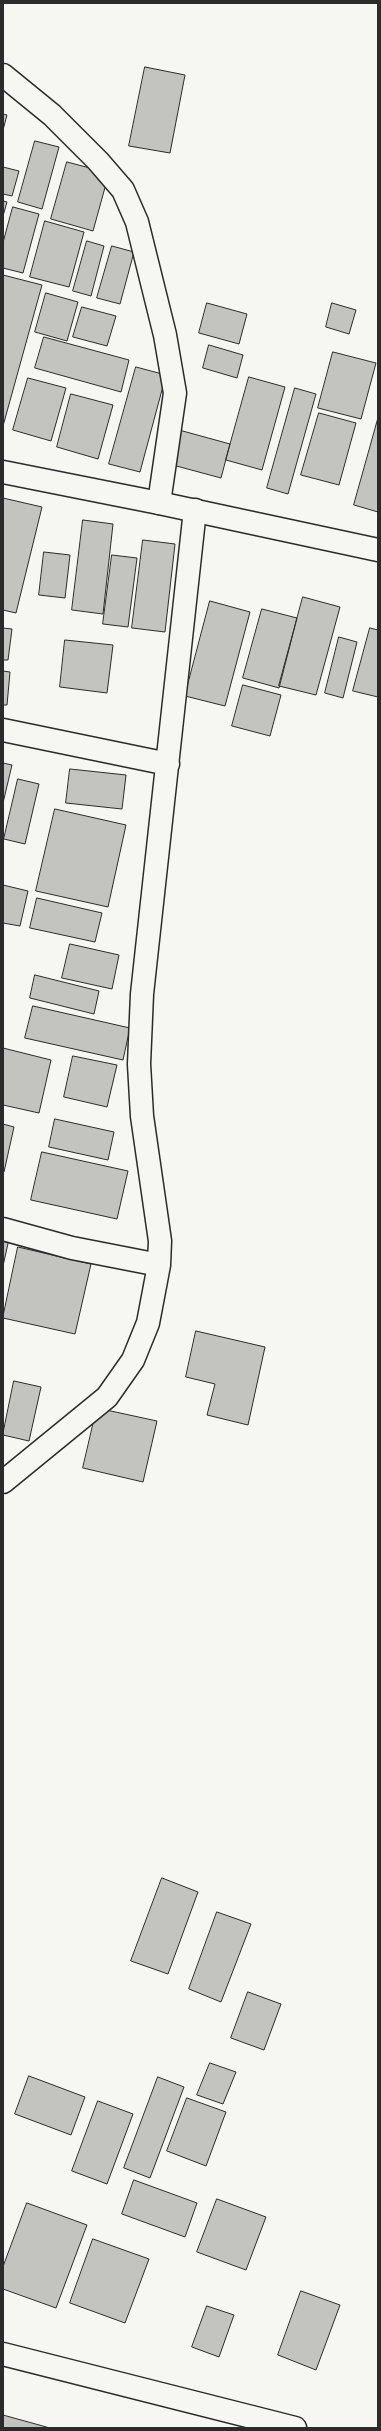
<!DOCTYPE html>
<html>
<head>
<meta charset="utf-8">
<style>
	body { margin:0 }
	#map { position:relative; width:381px; height:2431px; overflow:hidden; background:#f6f6f2; font-family:"Playpen Sans",sans-serif }
	canvas { display:block }
	.frame { position:absolute; inset:0; border:4px solid #2b2b2b; pointer-events:none }
</style>
</head>
<body>
<div id="map">
<canvas width="381" height="2431"></canvas>
<div class="frame"></div>
</div>
<script>
const ctx = document.querySelector('canvas').getContext('2d');
ctx.lineJoin = 'round';
function fillPath(path, color) {
  ctx.fillStyle = color;
  ctx.fill(path, 'evenodd');
}
function stroke(path, color, width, dash) {
  ctx.strokeStyle = color;
  ctx.lineWidth = width;
  ctx.lineCap = dash ? 'butt' : 'round';
  ctx.setLineDash(dash || []);
  ctx.stroke(path);
}
const building = new Path2D(`
	M 145,67 L 185,75 L 170,153 L 129,146 Z
	M 3,114 L 7,115 L 3,130 Z
	M 35,141 L 59,147 L 42,209 L 18,202 Z
	M 67,162 L 109,173 L 93,231 L 51,219 Z
	M 3,167 L 19,171 L 12,196 L 3,194 Z
	M 3,201 L 7,202 L 3,216 Z
	M 13,207 L 39,214 L 23,273 L 3,268 L 3,243 Z
	M 45,221 L 84,232 L 69,287 L 30,277 Z
	M 87,241 L 104,246 L 91,296 L 73,291 Z
	M 112,246 L 134,252 L 120,304 L 97,298 Z
	M 3,275 L 42,285 L 3,426 Z
	M 46,293 L 78,302 L 67,341 L 35,332 Z
	M 207,303 L 247,314 L 239,344 L 199,333 Z
	M 332,303 L 356,310 L 349,334 L 326,327 Z
	M 82,307 L 116,316 L 107,346 L 73,337 Z
	M 44,337 L 129,360 L 121,392 L 35,368 Z
	M 209,345 L 243,355 L 237,378 L 203,368 Z
	M 333,352 L 376,363 L 361,419 L 318,408 Z
	M 136,367 L 166,375 L 140,472 L 109,464 Z
	M 249,377 L 285,387 L 262,470 L 226,460 Z
	M 28,378 L 66,388 L 51,441 L 13,430 Z
	M 295,388 L 316,394 L 288,494 L 267,488 Z
	M 71,394 L 113,405 L 98,459 L 57,447 Z
	M 319,413 L 356,423 L 339,485 L 301,475 Z
	M 378,418 L 378,512 L 354,505 Z
	M 179,430 L 230,444 L 221,478 L 169,464 Z
	M 3,498 L 42,507 L 16,613 L 3,610 Z
	M 83,520 L 113,524 L 103,614 L 72,610 Z
	M 143,540 L 175,544 L 165,632 L 132,628 Z
	M 44,552 L 70,555 L 65,598 L 39,595 Z
	M 112,555 L 137,558 L 128,627 L 103,624 Z
	M 303,597 L 340,607 L 316,695 L 279,686 Z
	M 210,601 L 250,612 L 225,706 L 185,696 Z
	M 262,609 L 297,618 L 279,688 L 243,678 Z
	M 3,628 L 12,629 L 8,660 L 3,660 Z
	M 370,628 L 378,630 L 378,697 L 353,691 Z
	M 339,637 L 357,642 L 343,698 L 325,693 Z
	M 65,640 L 113,645 L 107,693 L 60,687 Z
	M 3,671 L 10,672 L 7,705 L 3,705 Z
	M 243,685 L 281,695 L 270,736 L 232,726 Z
	M 3,763 L 12,765 L 3,803 Z
	M 70,769 L 126,775 L 122,809 L 66,803 Z
	M 18,779 L 39,784 L 25,844 L 4,839 Z
	M 55,809 L 126,825 L 108,907 L 36,891 Z
	M 3,885 L 28,891 L 20,926 L 3,923 Z
	M 37,898 L 102,913 L 95,942 L 30,928 Z
	M 70,944 L 119,955 L 112,989 L 62,978 Z
	M 35,975 L 99,991 L 94,1014 L 30,998 Z
	M 33,1006 L 130,1028 L 123,1060 L 25,1038 Z
	M 3,1048 L 51,1060 L 39,1113 L 3,1105 Z
	M 73,1056 L 117,1065 L 107,1107 L 64,1097 Z
	M 55,1119 L 114,1132 L 108,1160 L 49,1147 Z
	M 3,1124 L 14,1127 L 4,1172 L 3,1172 Z
	M 42,1152 L 128,1171 L 117,1219 L 31,1200 Z
	M 3,1238 L 9,1239 L 3,1266 Z
	M 18,1247 L 91,1264 L 75,1334 L 3,1318 Z
	M 196,1331 L 265,1347 L 248,1425 L 207,1415 L 215,1384 L 186,1377 Z
	M 14,1381 L 41,1387 L 29,1441 L 3,1435 Z
	M 97,1408 L 157,1421 L 143,1482 L 83,1468 Z
	M 162,1878 L 198,1892 L 168,1974 L 131,1961 Z
	M 217,1912 L 251,1924 L 221,2002 L 189,1989 Z
	M 248,1992 L 281,2004 L 264,2050 L 231,2038 Z
	M 210,2063 L 236,2072 L 223,2104 L 197,2095 Z
	M 29,2076 L 85,2097 L 71,2135 L 15,2114 Z
	M 158,2077 L 184,2087 L 150,2178 L 124,2168 Z
	M 187,2098 L 226,2112 L 206,2166 L 167,2151 Z
	M 98,2101 L 133,2114 L 107,2184 L 72,2171 Z
	M 134,2180 L 197,2203 L 185,2237 L 122,2214 Z
	M 217,2199 L 266,2217 L 246,2270 L 197,2252 Z
	M 27,2203 L 87,2225 L 56,2308 L 3,2289 L 3,2267 Z
	M 93,2239 L 149,2259 L 125,2323 L 70,2303 Z
	M 301,2291 L 340,2305 L 316,2370 L 278,2355 Z
	M 207,2306 L 234,2315 L 219,2357 L 192,2347 Z
	M 3,2415 L 50,2428 L 3,2428 Z`);
fillPath(building, '#c3c3c0');
stroke(building, '#2b2b2b', 1);
const street = new Path2D(`
	M 3,75 L 52,115 L 98,161 L 123,190 L 137,222 L 165,335 L 175,393 L 159,503
	M 3,730 L 168,764
	M 3,1229 L 72,1248 L 159,1265
	M 3,1482 L 107,1397 L 133,1360 L 148,1323 L 159,1265 L 160,1241 L 142,1116 L 139,1064 L 142,994 L 195,510
	M 3,2354 L 295,2428`);
const primary = new Path2D(`
	M 3,472 L 159,503 L 378,550`);
stroke(street, '#2b2b2b', 25);
stroke(primary, '#2b2b2b', 25);
stroke(street, '#f6f6f2', 22);
stroke(primary, '#f6f6f2', 22);
</script>
</body>
</html>
